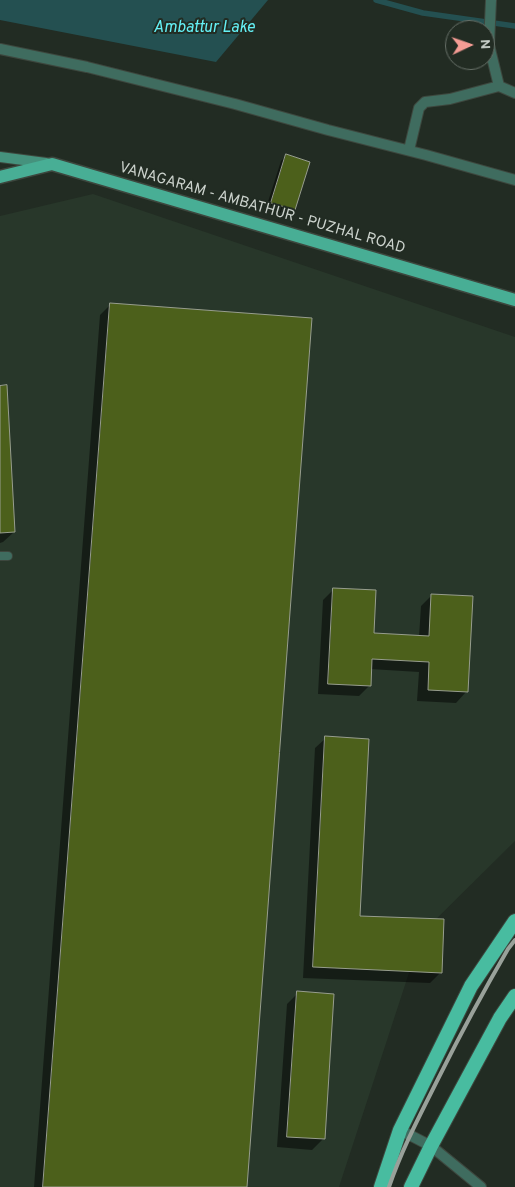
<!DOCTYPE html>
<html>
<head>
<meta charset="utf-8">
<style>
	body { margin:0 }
	#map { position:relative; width:515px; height:1187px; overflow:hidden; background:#222c23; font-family:Overpass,sans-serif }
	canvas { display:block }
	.north { position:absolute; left:445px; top:20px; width:50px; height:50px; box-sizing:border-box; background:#222c23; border:1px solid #666f67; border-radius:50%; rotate:87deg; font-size:14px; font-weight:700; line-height:20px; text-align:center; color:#ccd3cd }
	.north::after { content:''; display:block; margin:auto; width:18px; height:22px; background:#f59c94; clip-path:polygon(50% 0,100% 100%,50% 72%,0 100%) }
</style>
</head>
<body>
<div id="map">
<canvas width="515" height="1187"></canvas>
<div class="north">N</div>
</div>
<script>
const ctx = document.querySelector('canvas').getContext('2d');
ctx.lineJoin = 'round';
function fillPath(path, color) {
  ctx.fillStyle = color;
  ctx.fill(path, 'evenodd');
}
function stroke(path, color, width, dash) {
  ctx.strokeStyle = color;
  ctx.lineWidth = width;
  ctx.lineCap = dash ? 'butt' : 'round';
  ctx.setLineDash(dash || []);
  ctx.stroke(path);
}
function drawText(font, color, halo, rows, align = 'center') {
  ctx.font = font + ' Overpass,sans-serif';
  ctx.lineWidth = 4;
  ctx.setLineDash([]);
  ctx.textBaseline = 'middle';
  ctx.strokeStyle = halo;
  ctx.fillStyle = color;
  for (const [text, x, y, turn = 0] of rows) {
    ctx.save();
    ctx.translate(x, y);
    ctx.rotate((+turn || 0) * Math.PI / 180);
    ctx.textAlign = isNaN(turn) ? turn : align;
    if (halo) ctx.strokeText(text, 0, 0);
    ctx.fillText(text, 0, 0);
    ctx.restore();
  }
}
fillPath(new Path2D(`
	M 93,194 L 515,337 L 515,841 L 422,933 L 339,1187 L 0,1187 L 0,216 Z`), '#28372a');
fillPath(new Path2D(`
	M 0,0 L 268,0 L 216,62 L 0,20 Z`), '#245051');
fillPath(new Path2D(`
	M 287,155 L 309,162 L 293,210 L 288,215 L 266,208 L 281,161 Z
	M 111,304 L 246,1187 L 34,1187 L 100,315 Z
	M 0,387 L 14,532 L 3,542 L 0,543 Z
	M 334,589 L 373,634 L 419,637 L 421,606 L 432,595 L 471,598 L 466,692 L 456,703 L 417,701 L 419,672 L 370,669 L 370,685 L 359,696 L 318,694 L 323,600 Z
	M 326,738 L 359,917 L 441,972 L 430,983 L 303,978 L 315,748 Z
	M 298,993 L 333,995 L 323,1139 L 312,1150 L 277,1147 L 287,1004 Z`), '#0007');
stroke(new Path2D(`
	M 376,0 L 423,13 L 515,26`), '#245051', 5.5);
const building = new Path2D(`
	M 286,154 L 310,162 L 295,210 L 271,203 Z
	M 110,303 L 312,318 L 247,1187 L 43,1187 Z
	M 7,385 L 15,532 L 0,533 L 0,386 Z
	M 333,588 L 376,590 L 374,633 L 429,636 L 431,594 L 473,596 L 468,692 L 428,690 L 429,662 L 372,659 L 371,686 L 328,684 Z
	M 325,736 L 369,739 L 360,916 L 444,919 L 442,973 L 313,967 Z
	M 297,991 L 334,994 L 325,1139 L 287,1137 Z`);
fillPath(building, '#4c601b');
stroke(building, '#979d8e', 1);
const service = new Path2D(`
	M 0,556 L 8,556`);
const minor = new Path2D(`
	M 491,0 L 489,45 L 499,86 L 515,93
	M 0,49 L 87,67 L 235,104 L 328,130 L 426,155 L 515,180
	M 409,150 L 419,108 L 425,102 L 450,99 L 499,86
	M 400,1130 L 431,1146 L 481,1187`);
const secondary = new Path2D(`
	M 0,157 L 46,163`);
const primary = new Path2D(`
	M 0,177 L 52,164 L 515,300`);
const trunk = new Path2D(`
	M 381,1187 L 400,1130 L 471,986 L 515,921
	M 411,1187 L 431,1146 L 500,1018 L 515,996`);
stroke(service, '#3d473e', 10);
stroke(minor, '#3d473e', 12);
stroke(secondary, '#3d473e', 12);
stroke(primary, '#3d473e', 15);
stroke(trunk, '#3d473e', 16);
stroke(service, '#3f6c5f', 8);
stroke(minor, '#3f6c5f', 10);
stroke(secondary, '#45927d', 10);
stroke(primary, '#48ae95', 12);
stroke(trunk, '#48bca0', 14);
stroke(new Path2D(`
	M 389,1187 C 402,1149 420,1115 438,1079 C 460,1035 483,992 508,949 L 515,940`), '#99a19a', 4);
drawText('15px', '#ccd3cd', '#222c23', [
	["VANAGARAM - AMBATHUR - PUZHAL ROAD",262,209,16]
]);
drawText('italic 16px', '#64f1f6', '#222c23', [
	["Ambattur Lake",204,29]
]);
</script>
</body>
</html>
